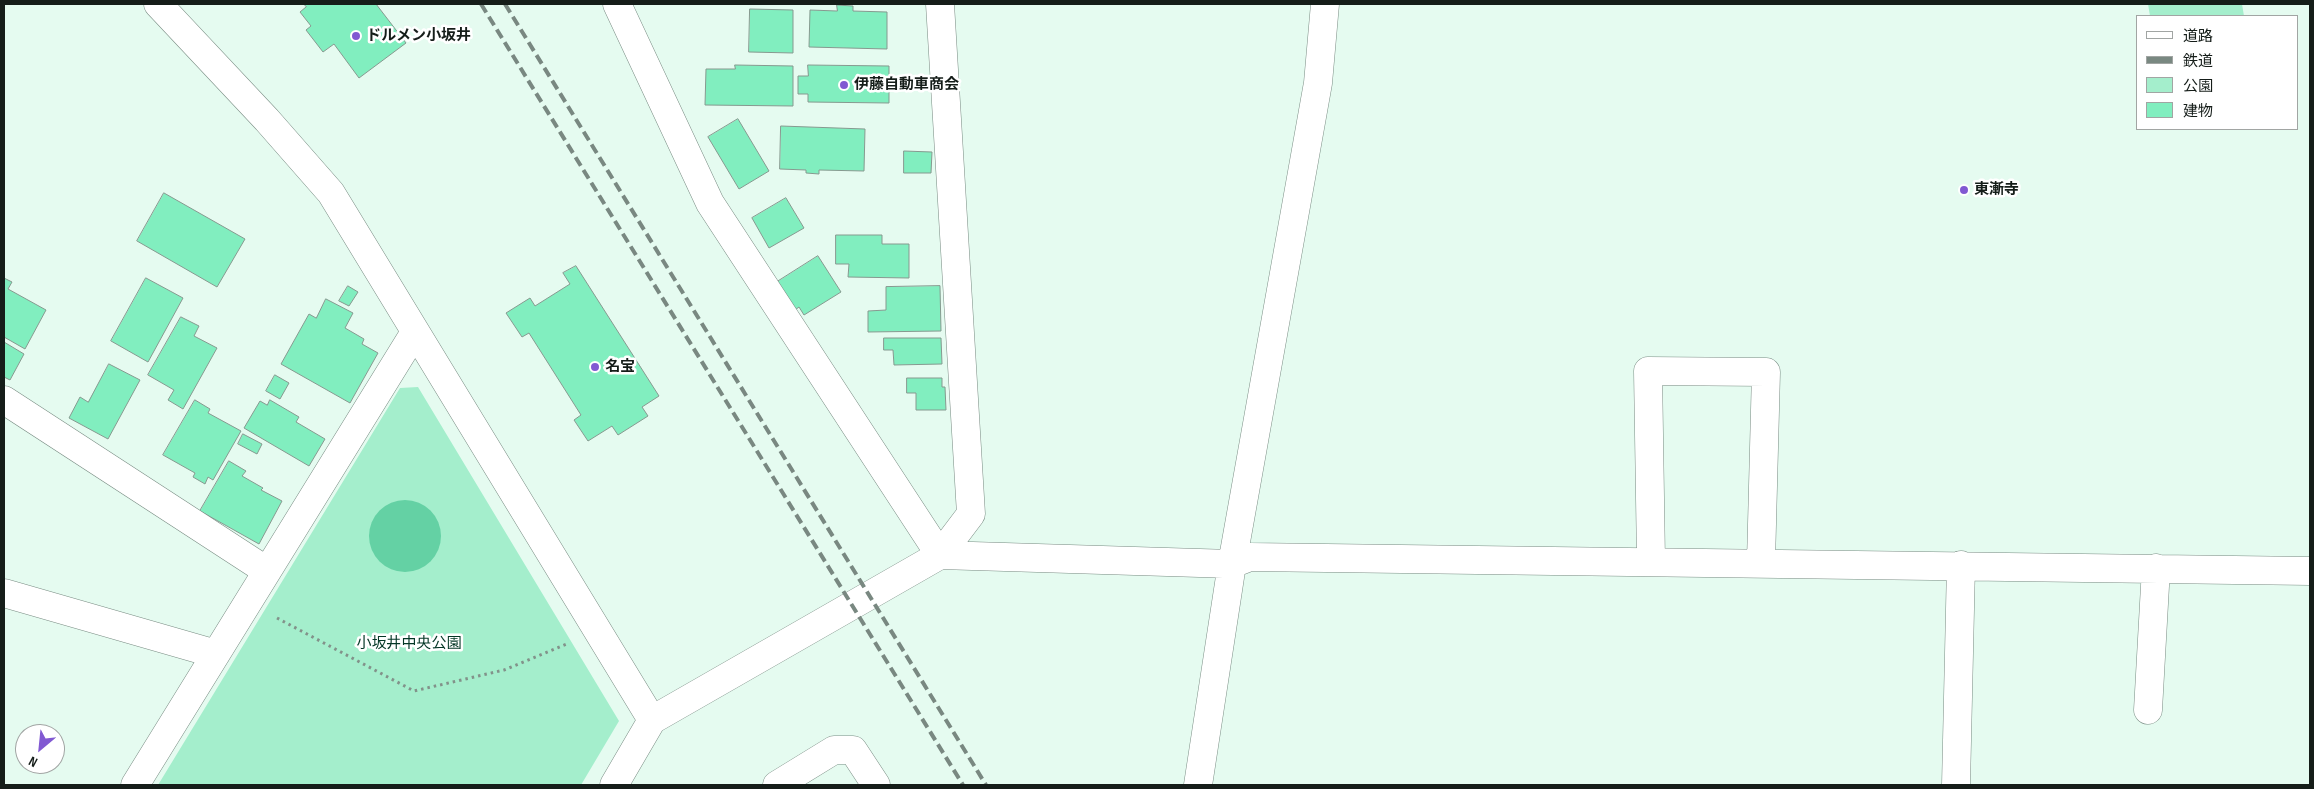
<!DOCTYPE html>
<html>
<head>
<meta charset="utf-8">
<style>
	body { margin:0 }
	#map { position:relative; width:2314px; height:789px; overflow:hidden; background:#e5fbf0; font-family:"Sofia Sans Condensed","Noto Sans JP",sans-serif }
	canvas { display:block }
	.frame { position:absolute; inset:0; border:5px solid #151d19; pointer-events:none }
	.legend { position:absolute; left:2136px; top:15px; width:162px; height:115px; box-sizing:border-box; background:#fff; border:1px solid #a1a5a3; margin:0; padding:6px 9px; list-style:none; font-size:15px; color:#151d19 }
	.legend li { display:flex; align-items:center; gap:10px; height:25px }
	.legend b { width:25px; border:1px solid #a1a5a3 }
	.north { position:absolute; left:15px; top:724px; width:50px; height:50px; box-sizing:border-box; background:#fff; border:1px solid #a1a5a3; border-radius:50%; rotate:208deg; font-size:14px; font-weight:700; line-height:20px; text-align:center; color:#151d19 }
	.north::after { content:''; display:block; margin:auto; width:18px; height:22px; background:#8159d2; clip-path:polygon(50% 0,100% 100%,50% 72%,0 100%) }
</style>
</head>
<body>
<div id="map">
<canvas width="2314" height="789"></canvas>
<div class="frame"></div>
<ul class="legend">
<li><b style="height:6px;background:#fff"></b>道路</li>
<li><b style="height:6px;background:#798881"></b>鉄道</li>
<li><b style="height:14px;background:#a4eecc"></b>公園</li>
<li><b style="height:14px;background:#81eebf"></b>建物</li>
</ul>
<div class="north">N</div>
</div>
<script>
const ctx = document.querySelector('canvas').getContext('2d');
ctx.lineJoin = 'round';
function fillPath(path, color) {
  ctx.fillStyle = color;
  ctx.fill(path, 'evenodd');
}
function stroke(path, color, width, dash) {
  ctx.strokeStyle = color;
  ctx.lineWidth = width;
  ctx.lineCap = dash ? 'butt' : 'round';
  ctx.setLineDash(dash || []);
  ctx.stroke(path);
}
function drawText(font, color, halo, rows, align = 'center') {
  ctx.font = font + ' "Sofia Sans Condensed","Noto Sans JP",sans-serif';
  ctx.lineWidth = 5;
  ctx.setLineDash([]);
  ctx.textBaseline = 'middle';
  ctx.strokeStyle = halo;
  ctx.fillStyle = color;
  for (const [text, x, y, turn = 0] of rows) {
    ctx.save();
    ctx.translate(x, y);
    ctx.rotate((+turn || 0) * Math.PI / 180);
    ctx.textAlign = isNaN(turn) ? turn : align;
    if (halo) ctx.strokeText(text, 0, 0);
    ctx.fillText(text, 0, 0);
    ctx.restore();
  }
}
fillPath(new Path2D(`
	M 2148,4 L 2242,4 L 2244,16 L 2150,16 Z
	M 418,387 L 619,721 L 581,785 L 158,785 L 400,388 Z`), '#a4eecc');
fillPath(new Path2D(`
	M369 536a36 36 0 1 1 72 0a36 36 0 1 1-72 0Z`), '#64d1a4');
const building = new Path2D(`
	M 304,4 L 376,4 L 406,43 L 359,78 L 334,44 L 323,52 L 306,30 L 311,26 L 300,12 L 306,7 Z
	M 837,5 L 853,6 L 853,11 L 887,12 L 887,49 L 809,47 L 810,10 L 837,11 Z
	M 750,9 L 793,10 L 793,53 L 749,52 Z
	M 735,65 L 793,66 L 793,106 L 705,105 L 706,69 L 735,69 Z
	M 808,65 L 889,66 L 889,103 L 808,102 L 808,94 L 798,94 L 798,76 L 808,76 Z
	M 738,119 L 769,171 L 739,189 L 708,137 Z
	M 781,126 L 865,129 L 864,171 L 819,170 L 819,174 L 806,173 L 806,170 L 780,169 Z
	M 904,151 L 932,152 L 931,173 L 904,173 Z
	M 164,193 L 245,239 L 217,287 L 137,241 Z
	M 786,198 L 804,228 L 769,248 L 752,218 Z
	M 836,235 L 882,235 L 882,244 L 909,244 L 909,278 L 848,277 L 849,264 L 836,264 Z
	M 818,256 L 841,292 L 804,315 L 799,307 L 795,310 L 777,282 Z
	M 576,266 L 659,396 L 642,407 L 648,416 L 618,435 L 612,426 L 588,441 L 574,420 L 581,415 L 529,333 L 522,337 L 506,313 L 530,298 L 535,306 L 570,284 L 563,273 Z
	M 4,278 L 12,282 L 8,289 L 46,310 L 25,349 L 4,337 Z
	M 146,278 L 183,298 L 148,362 L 111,341 Z
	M 348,286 L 358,292 L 349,306 L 339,301 Z
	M 940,286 L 941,331 L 868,332 L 868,311 L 886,310 L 886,287 Z
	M 326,299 L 353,313 L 345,328 L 364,339 L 362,344 L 378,353 L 350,403 L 281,364 L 309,314 L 316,318 Z
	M 181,317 L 199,326 L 194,336 L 217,348 L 183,409 L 168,400 L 174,390 L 148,375 Z
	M 884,338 L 941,338 L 942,364 L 894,365 L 893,350 L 884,350 Z
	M 4,342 L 24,354 L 10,380 L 4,377 Z
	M 109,364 L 140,380 L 108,439 L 69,418 L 80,397 L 88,402 Z
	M 275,375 L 289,383 L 280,399 L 266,391 Z
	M 907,378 L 942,378 L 942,387 L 945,387 L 946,410 L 916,410 L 916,393 L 907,393 Z
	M 195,400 L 210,409 L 208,413 L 241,431 L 213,480 L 208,477 L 205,484 L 193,477 L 195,473 L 163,455 Z
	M 270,400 L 299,417 L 296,422 L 325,439 L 309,466 L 244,428 L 260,401 L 267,405 Z
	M 243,434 L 262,444 L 257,454 L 238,444 Z
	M 229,461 L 246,471 L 242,476 L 263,488 L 261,490 L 282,501 L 259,544 L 200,511 Z`);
fillPath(building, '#81eebf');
stroke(building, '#86998f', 1);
const street = new Path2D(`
	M 158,4 L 267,120 L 331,193 L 652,720
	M 617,4 L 710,203 L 940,555 L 1232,564 L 1250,557 L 2310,571
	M 4,400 L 267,571
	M 1651,561 L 1648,371 L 1766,372 L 1761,562
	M 4,593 L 216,654
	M 2148,710 L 2156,568
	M 135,785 L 415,332
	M 614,785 L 652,720 L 940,555 L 971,514 L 940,4
	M 777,785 L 834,750 L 853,750 L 876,785
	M 1198,785 L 1232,564 L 1318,83 L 1325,4
	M 1956,785 L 1961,565`);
stroke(street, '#798c83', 29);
stroke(new Path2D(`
	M 277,618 L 414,691 L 504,670 L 569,643`), '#82928a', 3, [2.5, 4]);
stroke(street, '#fff', 28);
stroke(new Path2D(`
	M 481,4 L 963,785
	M 505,4 L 986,785`), '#798881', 4, [10, 5]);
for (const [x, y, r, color] of [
	[356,36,5,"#8159d2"],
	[844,85,5,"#8159d2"],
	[1964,190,5,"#8159d2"],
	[595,367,5,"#8159d2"]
]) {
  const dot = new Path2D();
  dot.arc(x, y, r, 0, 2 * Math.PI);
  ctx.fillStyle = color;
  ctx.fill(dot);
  stroke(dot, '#fff', 2);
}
drawText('bold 15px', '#151d19', '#fff', [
	["ドルメン小坂井",366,36],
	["伊藤自動車商会",854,85],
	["東漸寺",1974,190],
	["名宝",605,367]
], 'left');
drawText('15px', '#033625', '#fff', [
	["小坂井中央公園",409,644]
]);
</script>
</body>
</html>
